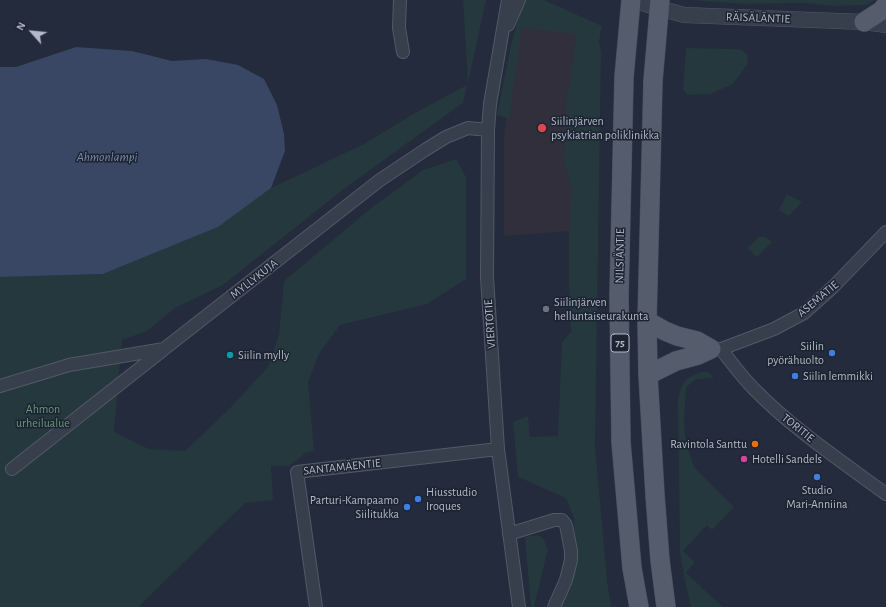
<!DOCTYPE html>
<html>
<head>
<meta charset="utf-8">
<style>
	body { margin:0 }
	#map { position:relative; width:886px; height:607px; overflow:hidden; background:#232b3c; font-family:"Alegreya Sans",sans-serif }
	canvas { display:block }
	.north { position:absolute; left:12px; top:12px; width:40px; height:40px; -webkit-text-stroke:3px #1c2331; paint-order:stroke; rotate:297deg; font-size:11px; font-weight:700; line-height:16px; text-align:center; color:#b3b9c7 }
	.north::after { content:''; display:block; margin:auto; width:14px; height:18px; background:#b3b9c7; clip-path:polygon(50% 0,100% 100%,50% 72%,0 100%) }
</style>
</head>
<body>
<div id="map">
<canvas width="886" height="607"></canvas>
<div class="north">N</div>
</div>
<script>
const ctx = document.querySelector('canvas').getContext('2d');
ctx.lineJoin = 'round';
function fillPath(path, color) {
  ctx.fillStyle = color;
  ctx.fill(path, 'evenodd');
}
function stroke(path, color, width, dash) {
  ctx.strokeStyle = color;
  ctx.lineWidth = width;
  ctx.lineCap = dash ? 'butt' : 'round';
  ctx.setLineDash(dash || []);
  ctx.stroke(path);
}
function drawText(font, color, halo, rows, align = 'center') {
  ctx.font = font + ' "Alegreya Sans",sans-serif';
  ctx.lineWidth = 3;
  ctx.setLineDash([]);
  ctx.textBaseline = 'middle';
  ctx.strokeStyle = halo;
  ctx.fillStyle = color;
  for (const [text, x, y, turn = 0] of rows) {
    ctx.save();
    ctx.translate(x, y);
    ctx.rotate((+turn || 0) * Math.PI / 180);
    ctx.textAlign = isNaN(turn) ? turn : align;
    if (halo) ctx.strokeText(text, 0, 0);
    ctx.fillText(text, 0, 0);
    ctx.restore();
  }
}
fillPath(new Path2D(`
	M 545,21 L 581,33 L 578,229 L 569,231 L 504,236 L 504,137 L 513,57 L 517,30 Z`), '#322f3d');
fillPath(new Path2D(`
	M 463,0 L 486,0 L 468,83 Z
	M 526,0 L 544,0 L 602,26 L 599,42 L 601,52 L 595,446 L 607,581 L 611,607 L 561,607 L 576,563 L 574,518 L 566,498 L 518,477 L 513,422 L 528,416 L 530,437 L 558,436 L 562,342 L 571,332 L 569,283 L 569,231 L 572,187 L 564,162 L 567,97 L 571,76 L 577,34 L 522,28 L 509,119 L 497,115 L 511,45 L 521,9 Z
	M 692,0 L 875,0 L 866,5 L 835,6 L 805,3 L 744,4 Z
	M 686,48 L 732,49 L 742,50 L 747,55 L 748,63 L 741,73 L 733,84 L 710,94 L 687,95 L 683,90 Z
	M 467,85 L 463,103 L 349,185 L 223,285 L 175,308 L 147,331 L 122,340 L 114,432 L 149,449 L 185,451 L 231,407 L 268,367 L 279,335 L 284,281 L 370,209 L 423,170 L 456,159 L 466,177 L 466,279 L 427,304 L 340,325 L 319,354 L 308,382 L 314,451 L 307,452 L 289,466 L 271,466 L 273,500 L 245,503 L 138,607 L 0,607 L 0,277 L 103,274 L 218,227 L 271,188 L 364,144 L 415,113 Z
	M 787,194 L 802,202 L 789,216 L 779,210 Z
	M 759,237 C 765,236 768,238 772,242 L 757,257 L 747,248 Z
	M 702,372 L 709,372 L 714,379 L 710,378 L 694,380 L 686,388 L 684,422 L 686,444 L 694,467 L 734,507 L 712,530 L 707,525 L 683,551 L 695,562 L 686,573 L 723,607 L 691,607 L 685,581 L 680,551 L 678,401 C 681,383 684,378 702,372 Z
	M 538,535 L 543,538 L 548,549 L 534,607 L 531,607 L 525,537 Z`), '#25383d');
fillPath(new Path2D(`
	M 76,47 L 132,51 L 172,61 L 206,59 L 238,65 L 264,79 L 277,105 L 284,134 L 285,151 L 271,188 L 218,227 L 103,274 L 0,277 L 0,67 L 16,67 Z`), '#394765');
const minor = new Path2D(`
	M 400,0 L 399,28 L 403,52
	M 508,0 L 490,104 L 488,130 L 487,277 L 498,449 L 519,607
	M 508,25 L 519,0
	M 714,349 L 721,349 L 774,329 L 804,313 L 833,287 L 886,232
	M 721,349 C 731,362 742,377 754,389 C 793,429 841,461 886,494
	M 0,386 L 69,365 L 164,349 L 380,180 L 425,150 L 446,137 L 468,128 L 488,130
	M 12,469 L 163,350
	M 509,534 L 554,520 L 562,520 L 566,525 L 571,551 L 571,560 L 566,580 L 554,607
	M 316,607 L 297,472 L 498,449`);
const tertiary = new Path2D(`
	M 631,0 L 684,15 L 864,22 L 886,25`);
const primary = new Path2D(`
	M 631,0 L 624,77 L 619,297 L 621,442 L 632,568 L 639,607
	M 864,22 L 881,11 L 886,5
	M 653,81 L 647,321 L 648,375 L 655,495 L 660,560 L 666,607
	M 647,321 L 665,331 L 677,336 L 697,341 L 711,349
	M 648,375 L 676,361 L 698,355 L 711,349`);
stroke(minor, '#525967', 14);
stroke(tertiary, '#525967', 16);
stroke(primary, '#404755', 20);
stroke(minor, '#373e4c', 12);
stroke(tertiary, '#373e4c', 15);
stroke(primary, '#555c6c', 19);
const primaryBridge = new Path2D(`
	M 653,81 L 660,0`);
stroke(primaryBridge, '#404755', 20, []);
stroke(primaryBridge, '#555c6c', 19);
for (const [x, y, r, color] of [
	[542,128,5,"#e0444e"],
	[546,309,4,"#6b7280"],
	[832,353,4,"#3f7fe0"],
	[230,355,4,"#0f9aa8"],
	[795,376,4,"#3f7fe0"],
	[755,444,4,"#e8710a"],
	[744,459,4,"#d1479c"],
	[817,477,4,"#3f7fe0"],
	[418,499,4,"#3f7fe0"],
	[407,507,4,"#3f7fe0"]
]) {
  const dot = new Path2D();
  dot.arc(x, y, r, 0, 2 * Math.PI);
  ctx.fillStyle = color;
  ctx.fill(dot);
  stroke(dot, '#1c2331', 1.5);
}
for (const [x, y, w] of [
	[620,343,18]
]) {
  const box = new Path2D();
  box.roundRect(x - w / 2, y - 9, w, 18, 3);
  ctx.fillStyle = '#1c2331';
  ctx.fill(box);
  stroke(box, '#b3b9c7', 1);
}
drawText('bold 11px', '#b3b9c7', null, [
	["75",620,343]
]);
drawText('12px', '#b3b9c7', '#1c2331', [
	["RÄISÄLÄNTIE",758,18,2],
	["NILSIÄNTIE",620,256,-89],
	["MYLLYKUJA",254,279,-38],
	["ASEMATIE",818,299,-40],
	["VIERTOTIE",490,324,-94],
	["TORITIE",798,428,39],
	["SANTAMÄENTIE",342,467,-6]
]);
drawText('12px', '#b3b9c7', '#1c2331', [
	["Siilinjärven",551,121],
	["psykiatrian poliklinikka",551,135],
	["Siilinjärven",554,302],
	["helluntaiseurakunta",554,316],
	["Siilin",824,346,"right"],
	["pyörähuolto",824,360,"right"],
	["Siilin mylly",238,355],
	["Siilin lemmikki",803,376],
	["Ravintola Santtu",747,444,"right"],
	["Hotelli Sandels",752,459],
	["Studio",817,490,"center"],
	["Mari-Anniina",817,504,"center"],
	["Hiusstudio",426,492],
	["Iroques",426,506],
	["Parturi-Kampaamo",399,500,"right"],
	["Siilitukka",399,514,"right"]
], 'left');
drawText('12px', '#6a987a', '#1c2331', [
	["Ahmon",43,409],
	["urheilualue",43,423]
]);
drawText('italic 13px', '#7b8caf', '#1c2331', [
	["Ahmonlampi",107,157]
]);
</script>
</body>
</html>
